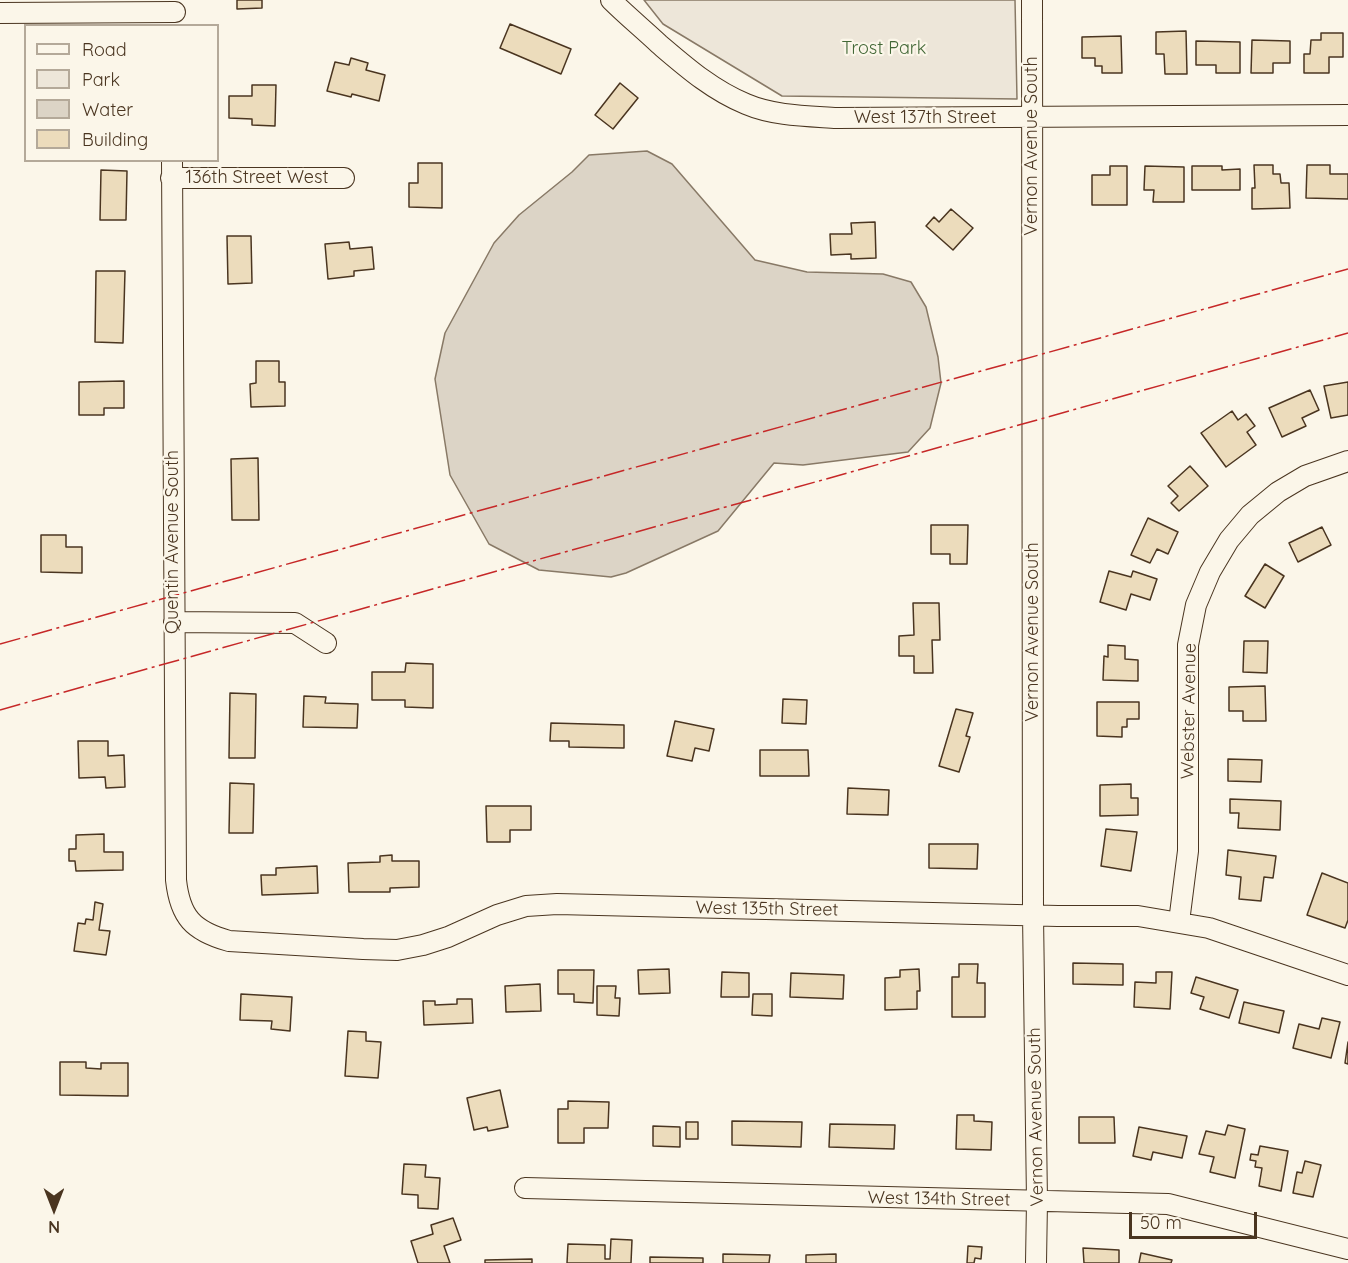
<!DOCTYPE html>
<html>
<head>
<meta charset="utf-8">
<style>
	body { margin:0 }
	#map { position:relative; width:1348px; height:1263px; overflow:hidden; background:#fbf6e9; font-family:Quicksand,sans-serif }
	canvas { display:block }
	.legend { position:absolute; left:24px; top:24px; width:195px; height:138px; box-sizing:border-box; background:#fbf6e9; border:2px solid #b4a999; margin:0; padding:8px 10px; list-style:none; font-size:18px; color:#4a3520 }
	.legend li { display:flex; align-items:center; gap:12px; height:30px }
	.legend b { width:30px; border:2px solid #b4a999 }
	.north { position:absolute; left:24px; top:1179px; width:60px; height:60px; -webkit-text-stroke:4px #fbf6e9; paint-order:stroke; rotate:180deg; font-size:16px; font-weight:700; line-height:24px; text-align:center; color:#4a3520 }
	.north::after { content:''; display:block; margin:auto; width:21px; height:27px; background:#4a3520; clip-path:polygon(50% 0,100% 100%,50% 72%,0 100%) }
	.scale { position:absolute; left:1129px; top:1212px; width:128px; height:27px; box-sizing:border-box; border:3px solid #4a3520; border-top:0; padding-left:8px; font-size:18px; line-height:21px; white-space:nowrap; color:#4a3520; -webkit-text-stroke:4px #fbf6e9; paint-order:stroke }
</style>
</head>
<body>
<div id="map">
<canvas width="1348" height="1263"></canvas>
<ul class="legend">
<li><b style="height:8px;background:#fbf6e9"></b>Road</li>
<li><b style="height:16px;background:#ede6d9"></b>Park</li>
<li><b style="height:16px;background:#dcd4c6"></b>Water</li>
<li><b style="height:16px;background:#ecdcbc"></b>Building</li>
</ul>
<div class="north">N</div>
<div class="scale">50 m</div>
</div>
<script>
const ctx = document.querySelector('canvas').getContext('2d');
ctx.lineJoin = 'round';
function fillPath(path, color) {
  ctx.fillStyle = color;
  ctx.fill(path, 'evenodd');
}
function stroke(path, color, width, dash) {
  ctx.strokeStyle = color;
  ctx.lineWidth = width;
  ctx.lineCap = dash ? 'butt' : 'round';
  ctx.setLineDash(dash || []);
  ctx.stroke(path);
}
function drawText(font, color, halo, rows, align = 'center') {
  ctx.font = font + ' Quicksand,sans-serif';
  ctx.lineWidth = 4.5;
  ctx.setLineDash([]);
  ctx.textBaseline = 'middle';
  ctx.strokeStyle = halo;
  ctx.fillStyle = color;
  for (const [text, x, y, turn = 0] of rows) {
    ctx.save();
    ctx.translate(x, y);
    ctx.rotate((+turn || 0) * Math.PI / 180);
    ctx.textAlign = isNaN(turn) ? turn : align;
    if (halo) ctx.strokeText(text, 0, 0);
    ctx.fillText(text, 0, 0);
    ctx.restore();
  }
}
const green = new Path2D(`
	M 644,0 L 1015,0 L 1017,99 L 782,96 L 663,24 Z`);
fillPath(green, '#ede6d9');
stroke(green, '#887966', 1.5);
const water = new Path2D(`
	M 647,151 L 672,164 L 755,260 L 807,272 L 883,274 L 911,282 L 926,307 L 938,357 L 941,383 L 930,428 L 908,452 L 803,465 L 774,463 L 718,531 L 626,573 L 611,577 L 539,570 L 489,544 L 450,475 L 435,379 L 445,333 L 494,243 L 519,215 L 572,172 L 589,155 Z`);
fillPath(water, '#dcd4c6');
stroke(water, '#887966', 1.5);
const building = new Path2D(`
	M 237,0 L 262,0 L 262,8 L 237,9 Z
	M 510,24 L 571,49 L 561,74 L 500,48 Z
	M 1186,31 L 1187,74 L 1165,74 L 1164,54 L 1156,54 L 1156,32 Z
	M 1321,33 L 1343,33 L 1343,57 L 1329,57 L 1329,73 L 1304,73 L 1304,54 L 1310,54 L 1311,40 L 1321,40 Z
	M 1121,36 L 1122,73 L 1102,73 L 1102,66 L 1095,66 L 1095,58 L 1082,58 L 1082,37 Z
	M 1252,40 L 1290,41 L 1290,63 L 1273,63 L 1273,73 L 1251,73 Z
	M 1196,41 L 1240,42 L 1240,73 L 1216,73 L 1216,65 L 1196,65 Z
	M 351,58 L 368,63 L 366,70 L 385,75 L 379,101 L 352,94 L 351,97 L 327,91 L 335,62 L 349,65 Z
	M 620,83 L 638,98 L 613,129 L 595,115 Z
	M 252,85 L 276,85 L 275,126 L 252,125 L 252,119 L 229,118 L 229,96 L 252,96 Z
	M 418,163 L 442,163 L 442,208 L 409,207 L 409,183 L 418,183 Z
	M 1254,165 L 1273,165 L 1273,174 L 1280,174 L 1281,183 L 1289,183 L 1290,208 L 1252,209 L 1252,188 L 1255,188 Z
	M 1307,165 L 1330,165 L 1330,174 L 1348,174 L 1348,199 L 1306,198 Z
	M 1110,166 L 1127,166 L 1127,205 L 1092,205 L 1092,175 L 1110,175 Z
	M 1145,166 L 1184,167 L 1184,202 L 1153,202 L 1154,190 L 1144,190 Z
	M 1192,166 L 1222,166 L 1222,170 L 1240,169 L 1240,190 L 1192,190 Z
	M 101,170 L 127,171 L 126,220 L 100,220 Z
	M 951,209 L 973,228 L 953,250 L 926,226 L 934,217 L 939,222 Z
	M 875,222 L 876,258 L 851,259 L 851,254 L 831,255 L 830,234 L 852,234 L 851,223 Z
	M 227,236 L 251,236 L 252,283 L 228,284 Z
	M 349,242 L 350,249 L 372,247 L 374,269 L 354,271 L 354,276 L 328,279 L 325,244 Z
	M 96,271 L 125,271 L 123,343 L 95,342 Z
	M 256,361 L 279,361 L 279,382 L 285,382 L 285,406 L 251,407 L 250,384 L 256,383 Z
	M 124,381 L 124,408 L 104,408 L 104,415 L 79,415 L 79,382 Z
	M 1348,382 L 1348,415 L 1331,418 L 1324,386 Z
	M 1310,390 L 1319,410 L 1302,418 L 1306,426 L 1282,437 L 1269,408 Z
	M 1232,411 L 1238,420 L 1246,414 L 1255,426 L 1247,432 L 1256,445 L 1226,467 L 1201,433 Z
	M 258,458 L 259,520 L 232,520 L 231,459 Z
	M 1190,466 L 1208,486 L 1179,511 L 1171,503 L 1178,496 L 1168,486 Z
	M 1148,518 L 1178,532 L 1168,554 L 1157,549 L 1150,563 L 1131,555 Z
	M 931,525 L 968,525 L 967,564 L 950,564 L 950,554 L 931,554 Z
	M 1322,527 L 1331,545 L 1298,562 L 1289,543 Z
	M 41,535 L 66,535 L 66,547 L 82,547 L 82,573 L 41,572 Z
	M 1265,564 L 1284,576 L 1265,608 L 1245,596 Z
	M 1109,571 L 1131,577 L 1133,571 L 1157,579 L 1150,600 L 1131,594 L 1126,610 L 1100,602 Z
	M 913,603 L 939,603 L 940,640 L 932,640 L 933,673 L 914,673 L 914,656 L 899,656 L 899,636 L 914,635 Z
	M 1244,641 L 1268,641 L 1267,673 L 1243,672 Z
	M 1108,645 L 1125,646 L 1125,659 L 1138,660 L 1138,681 L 1103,680 L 1104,656 L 1108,657 Z
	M 406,663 L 433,664 L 433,708 L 405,707 L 405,700 L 372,700 L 372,672 L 405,672 Z
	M 1265,686 L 1266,721 L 1243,721 L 1243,711 L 1229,711 L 1229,687 Z
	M 230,693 L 256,694 L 255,758 L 229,758 Z
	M 304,696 L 326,697 L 325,703 L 358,704 L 357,728 L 303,727 Z
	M 783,699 L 807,700 L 806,724 L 782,723 Z
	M 1097,702 L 1139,702 L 1139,719 L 1127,719 L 1127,727 L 1122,727 L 1122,737 L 1097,736 Z
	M 956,709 L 973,713 L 966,736 L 970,737 L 959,772 L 939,766 Z
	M 675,721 L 714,729 L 709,751 L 695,748 L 692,761 L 667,756 Z
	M 551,723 L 624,725 L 624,748 L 569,747 L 569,741 L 550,741 Z
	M 78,741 L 108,741 L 108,756 L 124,755 L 125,787 L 106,788 L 105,777 L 79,778 Z
	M 760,750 L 808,750 L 809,776 L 760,776 Z
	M 1228,759 L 1262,760 L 1261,782 L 1228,781 Z
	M 230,783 L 254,784 L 253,833 L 229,833 Z
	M 1131,784 L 1131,798 L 1138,798 L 1138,815 L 1100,816 L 1100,785 Z
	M 848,788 L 889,790 L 888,815 L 847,814 Z
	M 1230,799 L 1281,801 L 1280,830 L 1238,828 L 1239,813 L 1230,813 Z
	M 486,806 L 531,806 L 531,830 L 510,830 L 510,842 L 487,842 Z
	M 1106,829 L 1137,832 L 1131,871 L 1101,866 Z
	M 104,834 L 104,852 L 123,852 L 123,870 L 76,871 L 75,861 L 69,861 L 69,849 L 76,849 L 76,835 Z
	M 929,844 L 978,844 L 977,869 L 929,868 Z
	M 1228,850 L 1276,856 L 1273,878 L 1264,877 L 1261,901 L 1239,899 L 1241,877 L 1226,875 Z
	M 392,855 L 392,861 L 419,861 L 419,887 L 390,888 L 390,892 L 349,892 L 348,863 L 380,862 L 380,856 Z
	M 317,866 L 318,893 L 262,895 L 261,875 L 276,875 L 276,868 Z
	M 1322,873 L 1348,883 L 1348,920 L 1345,928 L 1307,915 Z
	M 95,902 L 103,904 L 99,930 L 110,931 L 106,955 L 74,951 L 78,923 L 85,924 L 86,919 L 93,920 Z
	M 1073,963 L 1123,964 L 1123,985 L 1073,984 Z
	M 959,964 L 978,964 L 977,983 L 985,983 L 985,1017 L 952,1017 L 952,977 L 959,977 Z
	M 669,969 L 670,993 L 639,994 L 638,970 Z
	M 919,969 L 920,991 L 917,991 L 917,1009 L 885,1010 L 885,978 L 900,977 L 900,970 Z
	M 558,970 L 594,970 L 593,1003 L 574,1002 L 574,994 L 558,994 Z
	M 722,972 L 749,973 L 749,997 L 721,997 Z
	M 1156,972 L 1172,972 L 1170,1009 L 1134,1007 L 1135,982 L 1156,983 Z
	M 791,973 L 844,975 L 843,999 L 790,997 Z
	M 1196,977 L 1238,990 L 1229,1018 L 1200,1009 L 1204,997 L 1191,993 Z
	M 540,984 L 541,1011 L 506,1012 L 505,986 Z
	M 597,986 L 616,986 L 615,998 L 620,998 L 619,1016 L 597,1015 Z
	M 241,994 L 292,997 L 290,1031 L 271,1029 L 272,1021 L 240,1020 Z
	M 753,994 L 772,994 L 772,1016 L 752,1015 Z
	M 457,999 L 472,999 L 473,1023 L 424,1025 L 423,1001 L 435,1001 L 435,1005 L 457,1004 Z
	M 1244,1002 L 1284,1011 L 1279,1033 L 1239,1023 Z
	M 1322,1018 L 1340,1022 L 1331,1058 L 1293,1048 L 1299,1024 L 1319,1029 Z
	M 348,1031 L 366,1032 L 366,1041 L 381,1042 L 378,1078 L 345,1076 Z
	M 1348,1042 L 1348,1064 L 1345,1063 Z
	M 60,1062 L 86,1062 L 86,1068 L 101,1069 L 101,1063 L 128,1063 L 128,1096 L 60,1095 Z
	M 500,1090 L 508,1127 L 488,1131 L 487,1127 L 474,1130 L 467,1098 Z
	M 568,1101 L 609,1102 L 608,1128 L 584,1128 L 584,1143 L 558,1143 L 558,1109 L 568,1109 Z
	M 957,1115 L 974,1115 L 974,1121 L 992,1122 L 991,1150 L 956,1149 Z
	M 1079,1117 L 1114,1117 L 1115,1143 L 1079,1143 Z
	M 732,1121 L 802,1122 L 801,1147 L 732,1145 Z
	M 686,1122 L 698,1122 L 698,1139 L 686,1139 Z
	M 830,1124 L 895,1125 L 894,1149 L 829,1147 Z
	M 1228,1125 L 1245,1129 L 1235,1178 L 1210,1172 L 1214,1157 L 1199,1154 L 1206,1131 L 1225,1135 Z
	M 653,1126 L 680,1127 L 680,1147 L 653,1146 Z
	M 1139,1127 L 1187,1136 L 1182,1158 L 1153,1152 L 1151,1160 L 1133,1156 Z
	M 1260,1146 L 1288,1151 L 1281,1191 L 1259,1186 L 1262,1168 L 1255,1167 L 1256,1161 L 1250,1160 L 1251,1154 L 1258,1155 Z
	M 1305,1161 L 1321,1165 L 1313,1197 L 1293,1193 L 1297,1172 L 1302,1173 Z
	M 404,1164 L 426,1165 L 425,1177 L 440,1178 L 438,1209 L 418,1208 L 418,1195 L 402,1194 Z
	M 453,1218 L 461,1240 L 444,1246 L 450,1263 L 418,1263 L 411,1241 L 433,1234 L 431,1225 Z
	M 611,1239 L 632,1240 L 631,1263 L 567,1263 L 568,1244 L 605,1245 L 605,1259 L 610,1259 Z
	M 968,1246 L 982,1247 L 981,1259 L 975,1258 L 974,1263 L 967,1263 Z
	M 1083,1248 L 1119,1250 L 1119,1263 L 1084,1263 Z
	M 1141,1253 L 1172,1260 L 1171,1263 L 1139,1263 Z
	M 723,1254 L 770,1255 L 769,1263 L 723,1263 Z
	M 836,1254 L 836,1263 L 806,1263 L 806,1255 Z
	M 650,1257 L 703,1258 L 703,1263 L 650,1263 Z
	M 532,1259 L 532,1263 L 485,1263 L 485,1260 Z`);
fillPath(building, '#ecdcbc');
stroke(building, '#4a3520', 1.5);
const minor = new Path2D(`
	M 611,0 C 626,15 643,29 659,44 C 686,67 712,90 746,104 C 774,116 807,116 837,118 L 1348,115
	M 1032,0 L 1033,915 L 1037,1201 L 1036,1263
	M 0,13 L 175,12
	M 172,160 L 176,880 C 180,917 193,931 229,941 L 363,949 L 397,950 L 423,945 L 448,937 L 497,915 L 526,906 L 557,904 L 1058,916 L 1138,916 L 1209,928 L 1348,975
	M 171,178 L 344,178
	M 174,622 L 295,623 L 326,643
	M 1179,922 L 1188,851 L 1188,645 L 1196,605 L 1210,572 L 1229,540 L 1250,515 L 1278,492 L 1305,476 L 1348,461
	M 525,1188 L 1168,1204 L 1348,1249`);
stroke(minor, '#4a3520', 22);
stroke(minor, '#fbf6e9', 20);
stroke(new Path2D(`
	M 0,644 L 1348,269
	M 0,710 L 1348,333`), '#c62828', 1.5, [21, 4.5, 3, 4.5]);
drawText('18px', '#436837', '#fbf6e9', [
	["Trost Park",884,49]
]);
drawText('18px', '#4a3520', '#fbf6e9', [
	["West 137th Street",925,118],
	["Vernon Avenue South",1032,146,-90],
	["136th Street West",257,178],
	["Quentin Avenue South",173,542,-90],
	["Vernon Avenue South",1033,632,-90],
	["Webster Avenue",1189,711,-89],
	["West 135th Street",767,909,1],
	["Vernon Avenue South",1036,1117,-91],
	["West 134th Street",939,1199,1]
]);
</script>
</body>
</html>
